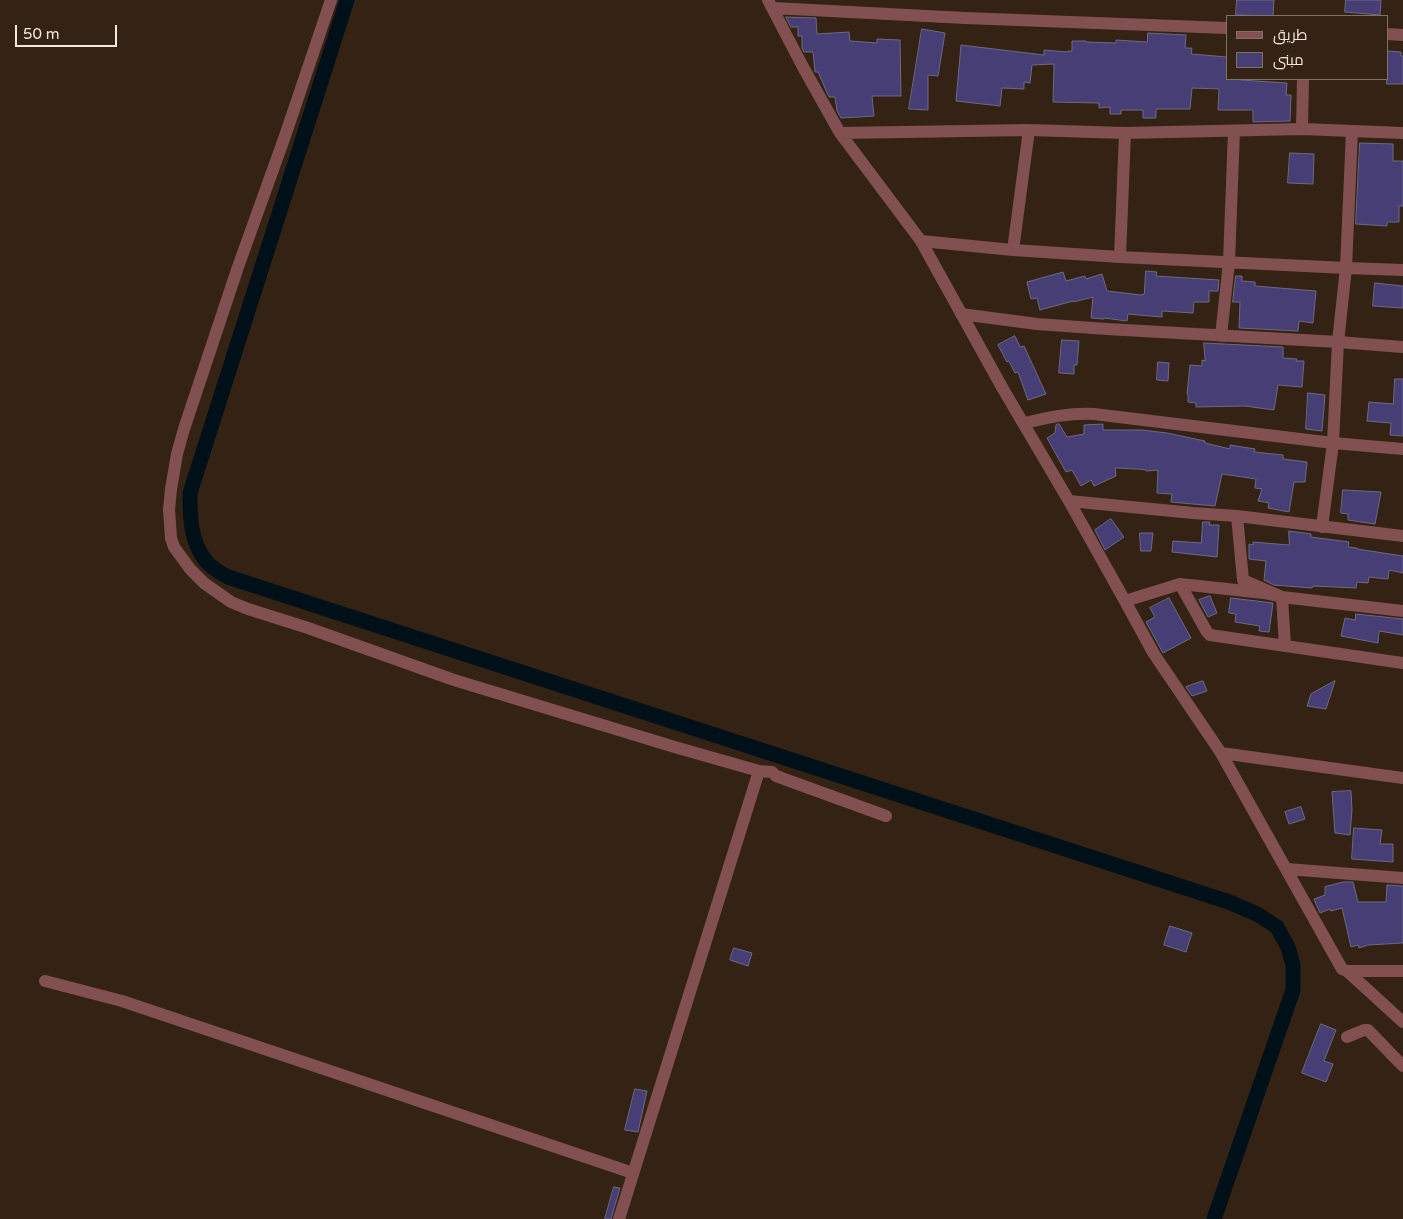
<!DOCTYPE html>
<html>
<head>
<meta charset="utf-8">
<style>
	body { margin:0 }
	#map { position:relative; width:1403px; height:1219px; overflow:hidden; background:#342314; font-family:"Varela Round",Cairo,sans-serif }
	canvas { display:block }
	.legend { position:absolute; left:1226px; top:15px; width:162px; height:65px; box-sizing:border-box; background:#342314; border:1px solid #807165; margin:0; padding:6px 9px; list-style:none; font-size:15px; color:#f3e7de }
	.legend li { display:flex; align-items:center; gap:10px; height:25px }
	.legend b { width:25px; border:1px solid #807165 }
	.scale { position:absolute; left:15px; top:25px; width:102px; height:22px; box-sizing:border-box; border:2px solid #f3e7de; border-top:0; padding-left:6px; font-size:15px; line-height:18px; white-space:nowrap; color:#f3e7de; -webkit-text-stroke:4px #342314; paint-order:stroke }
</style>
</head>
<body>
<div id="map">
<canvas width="1403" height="1219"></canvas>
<ul class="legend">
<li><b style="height:6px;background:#835052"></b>طريق</li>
<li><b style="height:14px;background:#473e76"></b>مبنى</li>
</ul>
<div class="scale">50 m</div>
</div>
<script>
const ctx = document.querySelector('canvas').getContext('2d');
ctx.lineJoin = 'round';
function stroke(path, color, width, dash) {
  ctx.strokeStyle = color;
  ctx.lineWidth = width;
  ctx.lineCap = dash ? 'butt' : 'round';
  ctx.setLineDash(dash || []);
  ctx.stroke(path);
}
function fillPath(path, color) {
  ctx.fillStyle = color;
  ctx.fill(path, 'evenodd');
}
stroke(new Path2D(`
	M 347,0 L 190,493 C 190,517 190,541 206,561 C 211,568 221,573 228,577 L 1229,902 L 1257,914 L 1277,927 L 1288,947 L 1293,965 L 1293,990 L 1214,1219`), '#001018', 15);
const building = new Path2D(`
	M 1237,0 L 1274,0 L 1273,16 L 1236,15 Z
	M 1346,0 L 1381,0 L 1380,15 L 1345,12 Z
	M 786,17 L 816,18 L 817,34 L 849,32 L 850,41 L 877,43 L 877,39 L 900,40 L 901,96 L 872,96 L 874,116 L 841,118 L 837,111 L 835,97 L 829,97 L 818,72 L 815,72 L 813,52 L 804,52 L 802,48 L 802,36 L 798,36 L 798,27 L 791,27 Z
	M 922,29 L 945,33 L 938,76 L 928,75 L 928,110 L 909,109 Z
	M 1148,33 L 1186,35 L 1185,48 L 1192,48 L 1191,54 L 1227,57 L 1227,79 L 1241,79 L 1241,80 L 1287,83 L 1286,95 L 1291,95 L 1290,121 L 1253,122 L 1253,110 L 1218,110 L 1219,89 L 1192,88 L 1190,109 L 1156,109 L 1156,118 L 1143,118 L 1143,110 L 1121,110 L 1121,114 L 1110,114 L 1110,107 L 1099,108 L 1099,103 L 1053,102 L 1054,64 L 1032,65 L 1030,83 L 1024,82 L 1024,89 L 1002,88 L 1000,106 L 956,101 L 961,45 L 1044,55 L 1044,50 L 1068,52 L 1068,51 L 1072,51 L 1072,41 L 1086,41 L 1086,42 L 1116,43 L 1116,40 L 1147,42 Z
	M 1387,51 L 1401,52 L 1401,56 L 1403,56 L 1403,84 L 1387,84 Z
	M 1360,143 L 1393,144 L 1393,161 L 1403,161 L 1403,206 L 1399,206 L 1399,222 L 1387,222 L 1387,226 L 1356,224 Z
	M 1290,153 L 1314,154 L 1313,184 L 1288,183 Z
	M 1146,271 L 1157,272 L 1156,276 L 1219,280 L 1218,291 L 1209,291 L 1209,302 L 1194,302 L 1193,313 L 1162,311 L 1162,317 L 1128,314 L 1127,321 L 1104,318 L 1104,319 L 1091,318 L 1093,297 L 1073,302 L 1073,301 L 1040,310 L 1037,298 L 1031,299 L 1027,282 L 1063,272 L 1066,281 L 1085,276 L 1086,279 L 1102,274 L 1107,291 L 1141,295 L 1144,294 Z
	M 1236,276 L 1242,276 L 1242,281 L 1255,282 L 1255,286 L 1316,291 L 1313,323 L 1299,321 L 1298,331 L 1239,328 L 1240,302 L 1233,302 Z
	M 1375,283 L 1403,286 L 1403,308 L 1373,306 Z
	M 1015,336 L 1020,347 L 1024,346 L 1046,394 L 1028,400 L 1018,372 L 1015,373 L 1009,361 L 1007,362 L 998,345 Z
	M 1062,340 L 1079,341 L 1077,365 L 1074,365 L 1074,374 L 1059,373 Z
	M 1204,343 L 1283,347 L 1283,358 L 1297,359 L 1296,361 L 1304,361 L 1302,387 L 1278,385 L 1274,410 L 1245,406 L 1196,407 L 1196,403 L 1188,402 L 1188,394 L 1187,394 L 1190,365 L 1202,366 L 1202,360 L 1205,361 Z
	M 1158,362 L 1169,363 L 1168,381 L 1157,380 Z
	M 1395,379 L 1403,379 L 1403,436 L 1390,435 L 1391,423 L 1367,421 L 1369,402 L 1393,404 Z
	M 1308,393 L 1325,395 L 1322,431 L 1306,429 Z
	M 1059,424 L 1067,437 L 1084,434 L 1084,425 L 1103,424 L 1103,430 L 1142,430 L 1167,433 L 1205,441 L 1205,443 L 1230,449 L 1230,445 L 1255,449 L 1254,452 L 1283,455 L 1283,459 L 1307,462 L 1305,482 L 1294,482 L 1289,512 L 1268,508 L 1269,503 L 1258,501 L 1262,489 L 1255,488 L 1256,479 L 1222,474 L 1215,506 L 1171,502 L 1172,494 L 1157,493 L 1158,470 L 1146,471 L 1146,470 L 1137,469 L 1115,468 L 1116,476 L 1094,486 L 1091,480 L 1081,486 L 1072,470 L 1066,472 L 1047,438 L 1055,433 L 1056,425 Z
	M 1343,490 L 1381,492 L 1375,524 L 1348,520 L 1348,514 L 1341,513 Z
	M 1111,519 L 1124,537 L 1105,550 L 1095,530 Z
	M 1203,522 L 1210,522 L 1209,525 L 1219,525 L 1217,557 L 1172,552 L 1173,541 L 1201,543 Z
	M 1289,531 L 1311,534 L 1311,537 L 1349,542 L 1348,547 L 1357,548 L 1357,549 L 1403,556 L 1403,573 L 1389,570 L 1388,579 L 1369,577 L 1368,583 L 1357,582 L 1356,588 L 1313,586 L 1312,588 L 1274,585 L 1264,580 L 1266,561 L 1249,559 L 1249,544 L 1253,545 L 1253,542 L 1289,545 Z
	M 1140,533 L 1153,533 L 1151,551 L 1141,551 Z
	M 1210,596 L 1217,613 L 1208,617 L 1199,600 Z
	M 1169,598 L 1191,638 L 1163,653 L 1146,622 L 1155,617 L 1150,608 Z
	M 1231,598 L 1273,603 L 1269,632 L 1259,631 L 1260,626 L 1235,622 L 1236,614 L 1229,613 Z
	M 1356,614 L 1403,619 L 1403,635 L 1379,631 L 1378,643 L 1341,636 L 1345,618 L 1355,620 Z
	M 1203,681 L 1207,691 L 1192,696 L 1186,687 Z
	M 1335,681 L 1326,709 L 1307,706 L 1311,694 Z
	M 1351,791 L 1352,810 L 1350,835 L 1335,833 L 1332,792 Z
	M 1301,807 L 1305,819 L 1289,824 L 1285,812 Z
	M 1354,828 L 1382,830 L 1380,844 L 1393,844 L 1393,862 L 1352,859 Z
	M 1344,882 L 1353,882 L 1358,902 L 1386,902 L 1387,885 L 1403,886 L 1403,943 L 1368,945 L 1359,948 L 1358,945 L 1351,947 L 1342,908 L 1331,911 L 1330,909 L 1320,913 L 1314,899 L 1325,895 L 1325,887 Z
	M 1170,926 L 1192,933 L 1186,952 L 1164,945 Z
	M 734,948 L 752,953 L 748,966 L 730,960 Z
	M 1321,1024 L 1336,1030 L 1324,1061 L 1333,1064 L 1326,1082 L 1302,1073 Z
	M 635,1089 L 647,1091 L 638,1132 L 625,1130 Z
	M 614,1187 L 620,1188 L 611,1219 L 605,1219 Z`);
fillPath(building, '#473e76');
stroke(building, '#6c6a81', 1);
stroke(new Path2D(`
	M 331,0 L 285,136 L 238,267 L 184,429 L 177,454 L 171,489 L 169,510 L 171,538 L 174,547 L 190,569 L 204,583 L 231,602 L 248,609 L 308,628 L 454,680 L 678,748 L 759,771 L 772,772 L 776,776 L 886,816
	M 768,0 L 803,67 L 840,133 L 921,241 L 1003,389 L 1069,501 L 1125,601
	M 773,8 L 965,18 L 1227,28
	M 1387,34 L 1403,35
	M 1302,129 L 1303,79
	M 840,133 L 1029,130 L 1125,133 L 1302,129 L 1403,133
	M 921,241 L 1013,250 L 1120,257 L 1346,268 L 1403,270
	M 1013,250 L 1029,130
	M 1120,257 L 1125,133
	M 961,314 L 1037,324 L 1107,329 L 1338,342 L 1403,347
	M 1221,336 L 1229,262 L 1234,131
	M 1025,423 C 1049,417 1068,413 1094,414 L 1333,443 L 1403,449
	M 1069,501 L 1193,513 L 1237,516 L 1403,536
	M 1237,516 L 1243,580 L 1282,597 L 1285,646
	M 1322,527 L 1333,443 L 1338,342 L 1346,268 L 1352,131
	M 1180,584 L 1207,632 L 1210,635 L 1403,663
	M 1403,611 L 1282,597 L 1264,593 L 1180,584 L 1125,601 L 1154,654 L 1221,753 L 1342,969 L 1347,971 L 1403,1022
	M 1221,753 L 1403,778
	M 1287,869 L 1403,878
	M 1347,971 L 1403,971
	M 45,981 L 122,1001 L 633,1173
	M 1347,1037 L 1364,1030 L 1368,1030 L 1403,1066
	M 619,1219 L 759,771`), '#835052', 12);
</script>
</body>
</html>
